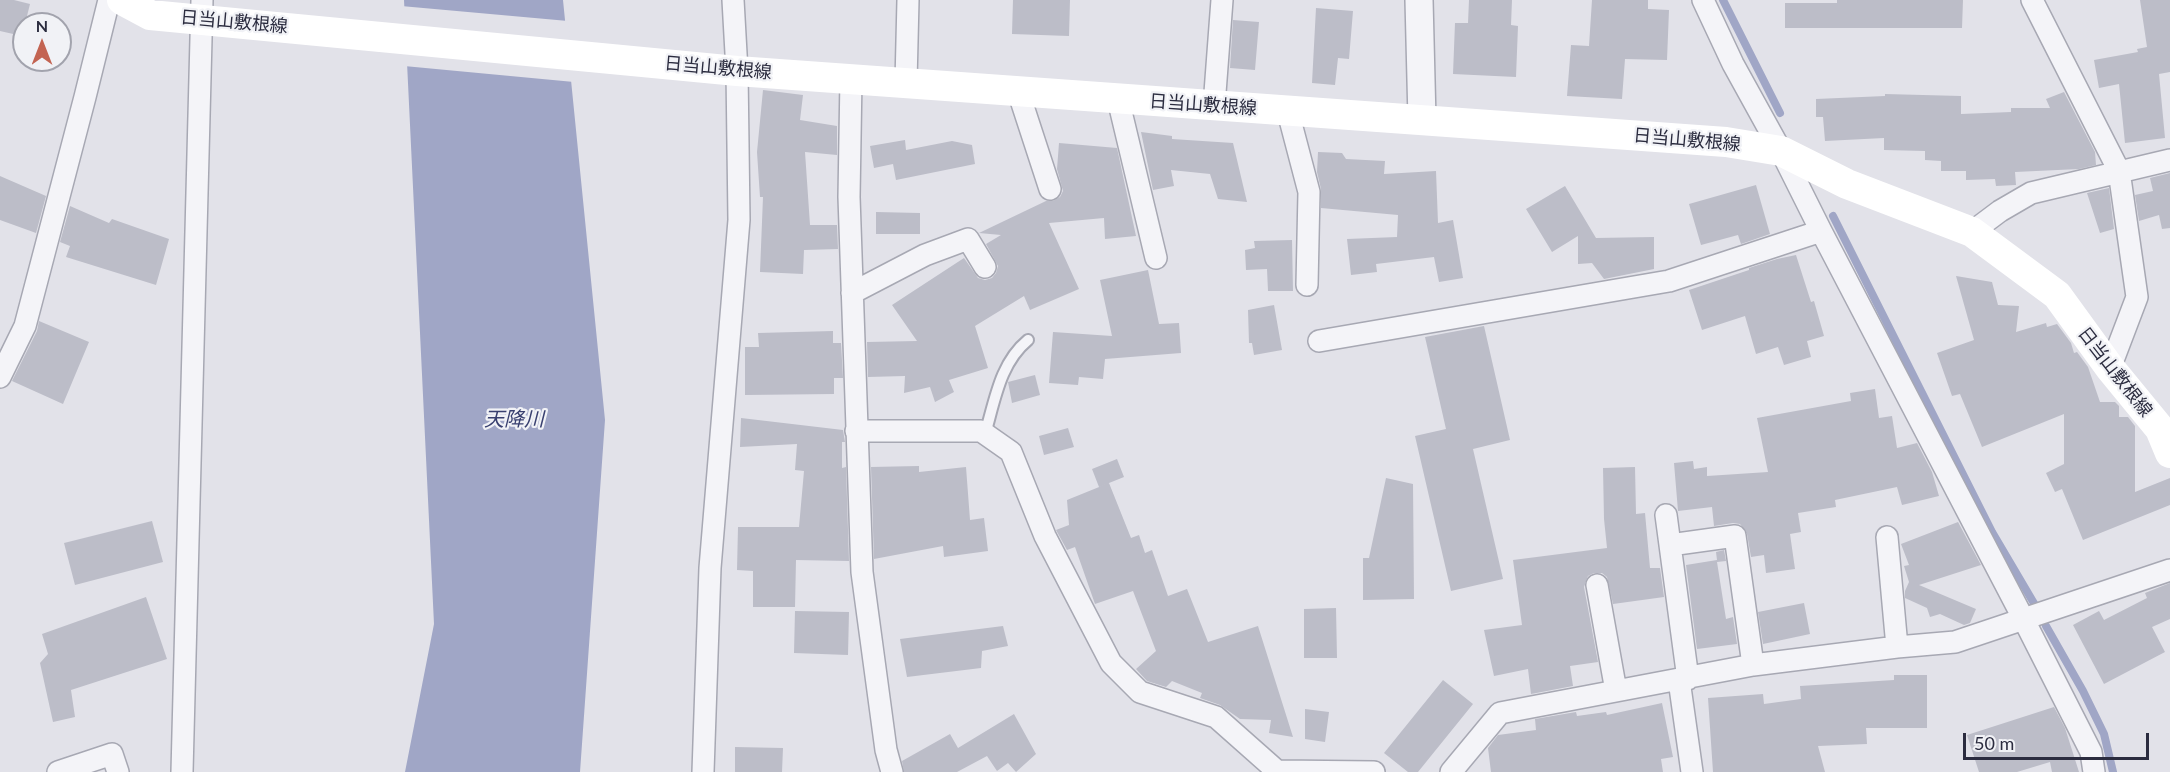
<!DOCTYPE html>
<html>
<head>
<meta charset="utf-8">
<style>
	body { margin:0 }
	#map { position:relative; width:2170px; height:772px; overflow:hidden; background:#e2e2e9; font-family:Lato,sans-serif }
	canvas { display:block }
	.north { position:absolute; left:12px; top:12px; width:60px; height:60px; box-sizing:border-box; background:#f1f2f6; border:2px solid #a2a3ad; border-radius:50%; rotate:0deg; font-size:16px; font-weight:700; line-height:24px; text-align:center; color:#2b2c3f }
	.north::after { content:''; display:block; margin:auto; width:21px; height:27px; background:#c36452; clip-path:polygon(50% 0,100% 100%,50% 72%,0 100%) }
	.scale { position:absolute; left:1963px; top:733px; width:186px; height:27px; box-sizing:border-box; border:3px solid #2b2c3f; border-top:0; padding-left:8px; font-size:18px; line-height:21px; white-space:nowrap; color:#2b2c3f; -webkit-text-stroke:4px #f1f2f6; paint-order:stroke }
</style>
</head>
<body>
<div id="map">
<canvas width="2170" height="772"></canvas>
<div class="north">N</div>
<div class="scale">50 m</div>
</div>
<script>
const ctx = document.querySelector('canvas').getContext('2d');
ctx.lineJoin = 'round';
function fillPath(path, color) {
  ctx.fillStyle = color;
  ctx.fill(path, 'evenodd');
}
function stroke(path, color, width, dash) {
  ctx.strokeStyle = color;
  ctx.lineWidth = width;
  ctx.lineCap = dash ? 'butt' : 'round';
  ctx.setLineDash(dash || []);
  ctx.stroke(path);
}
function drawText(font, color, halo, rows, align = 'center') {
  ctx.font = font + ' Lato,"Noto Sans JP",sans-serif';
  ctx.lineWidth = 4.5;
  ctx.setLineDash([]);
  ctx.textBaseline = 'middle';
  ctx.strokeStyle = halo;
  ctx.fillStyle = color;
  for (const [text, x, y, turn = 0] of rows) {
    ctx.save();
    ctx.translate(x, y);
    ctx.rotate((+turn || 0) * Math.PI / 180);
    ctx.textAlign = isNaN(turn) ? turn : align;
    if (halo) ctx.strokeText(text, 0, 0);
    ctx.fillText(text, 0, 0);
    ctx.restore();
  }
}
fillPath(new Path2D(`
	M 404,0 L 563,0 L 605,420 L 580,772 L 405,772 L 434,624 Z`), '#a0a6c6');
fillPath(new Path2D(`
	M 401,6 L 568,21 L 574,82 L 404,66 Z`), '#e2e2e9');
stroke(new Path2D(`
	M 1723,0 L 1780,113
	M 1833,216 L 1992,532 L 2035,605
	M 2046,626 L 2083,691 L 2104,734 L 2113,772`), '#a0a6c6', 8);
fillPath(new Path2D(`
	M 0,0 L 14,0 L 30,4 L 22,36 L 0,31 Z
	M 1013,0 L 1070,0 L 1069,36 L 1012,34 Z
	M 1469,0 L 1512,0 L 1511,25 L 1518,26 L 1516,77 L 1453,74 L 1455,23 L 1468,23 Z
	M 1592,0 L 1648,0 L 1648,9 L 1669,10 L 1667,60 L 1625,59 L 1622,99 L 1567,96 L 1571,45 L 1589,46 Z
	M 1837,0 L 1963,0 L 1962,28 L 1785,28 L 1785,3 L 1837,3 Z
	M 2140,0 L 2170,0 L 2170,72 L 2159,74 L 2165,138 L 2125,143 L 2119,84 L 2099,88 L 2094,60 L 2138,52 L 2137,49 L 2147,47 Z
	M 1316,8 L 1353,11 L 1349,59 L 1338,58 L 1335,85 L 1312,83 Z
	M 1233,20 L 1259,22 L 1255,70 L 1230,68 Z
	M 763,90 L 803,95 L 800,120 L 837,126 L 837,155 L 805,152 L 810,225 L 837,225 L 838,249 L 804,250 L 803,274 L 760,272 L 763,197 L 760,197 L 757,152 Z
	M 2064,92 L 2095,152 L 2096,165 L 2079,169 L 2015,172 L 2016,185 L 1996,186 L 1995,179 L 1966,180 L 1966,171 L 1941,171 L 1941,161 L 1925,160 L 1925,151 L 1884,150 L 1884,138 L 1825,141 L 1823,117 L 1816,117 L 1816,99 L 1885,96 L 1885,94 L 1961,96 L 1961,114 L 2011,112 L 2011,108 L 2050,108 L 2046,99 Z
	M 1141,132 L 1172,136 L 1172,139 L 1233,143 L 1247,202 L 1218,199 L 1210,174 L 1171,170 L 1174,186 L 1153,190 Z
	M 905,140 L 906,150 L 952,141 L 972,145 L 975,164 L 896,180 L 893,164 L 874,168 L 870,146 Z
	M 1059,143 L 1117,148 L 1136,236 L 1105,239 L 1104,218 L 1049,223 L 1079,289 L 1030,310 L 1024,296 L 975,326 L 988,368 L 949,380 L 954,392 L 935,402 L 930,387 L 904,393 L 905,376 L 868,377 L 867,342 L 917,341 L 892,305 L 964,258 L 978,278 L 985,280 L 992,278 L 996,273 L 998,266 L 986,244 L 1001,235 L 979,233 L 1046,201 L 1053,201 L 1060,197 L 1063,191 L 1057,169 Z
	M 1318,152 L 1342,153 L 1346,159 L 1385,161 L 1384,174 L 1436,171 L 1438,223 L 1453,220 L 1463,278 L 1439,282 L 1434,257 L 1376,264 L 1377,272 L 1351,275 L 1347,239 L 1397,237 L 1398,215 L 1321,208 L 1321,189 L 1317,172 Z
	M 2170,173 L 2170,228 L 2162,229 L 2159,215 L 2139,221 L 2135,195 L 2153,191 L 2150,178 Z
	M 0,176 L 46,196 L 36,233 L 0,220 Z
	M 1756,185 L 1770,234 L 1741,244 L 1738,235 L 1701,245 L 1689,204 Z
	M 1565,186 L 1596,238 L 1654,237 L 1654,269 L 1604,279 L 1592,263 L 1578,264 L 1578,236 L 1552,252 L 1526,209 Z
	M 2109,188 L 2114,229 L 2100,233 L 2087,193 Z
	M 70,206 L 109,223 L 112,219 L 169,239 L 156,285 L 66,257 L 70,246 L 60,242 Z
	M 876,212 L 920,213 L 920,234 L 876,234 Z
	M 1292,240 L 1293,291 L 1268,291 L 1267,269 L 1246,270 L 1245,250 L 1255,248 L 1254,241 Z
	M 1796,255 L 1811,302 L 1814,301 L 1824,336 L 1807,341 L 1811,357 L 1784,365 L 1778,347 L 1756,354 L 1745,316 L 1702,330 L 1689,290 L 1749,270 L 1749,268 L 1777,259 Z
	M 1148,270 L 1159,324 L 1179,323 L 1181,353 L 1105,359 L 1103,379 L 1079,377 L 1078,385 L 1049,383 L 1053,332 L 1112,336 L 1100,280 Z
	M 1956,276 L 1992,282 L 1998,305 L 2019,306 L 2016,332 L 2046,323 L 2047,327 L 2057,324 L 2071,343 L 2074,353 L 2077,352 L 2088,367 L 2100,402 L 2115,402 L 2119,406 L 2119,417 L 2128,417 L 2135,426 L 2135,492 L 2170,478 L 2170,505 L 2083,540 L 2062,489 L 2055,492 L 2046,473 L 2064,464 L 2064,414 L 1982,447 L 1960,394 L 1952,396 L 1937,353 L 1974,340 Z
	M 1274,305 L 1282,350 L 1254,355 L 1252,343 L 1249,343 L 1248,310 Z
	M 39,321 L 89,342 L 63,404 L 12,381 L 37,331 Z
	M 1484,326 L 1510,440 L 1473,449 L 1503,579 L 1451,591 L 1415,436 L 1446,429 L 1425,337 Z
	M 833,331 L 833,343 L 841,343 L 843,378 L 834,378 L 834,394 L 745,395 L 745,347 L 759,347 L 758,333 Z
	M 1035,375 L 1040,395 L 1012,403 L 1008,382 Z
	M 1875,389 L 1879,418 L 1892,416 L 1897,448 L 1917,443 L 1932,472 L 1939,496 L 1902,505 L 1897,487 L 1835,500 L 1836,507 L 1798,513 L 1801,532 L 1790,534 L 1795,569 L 1766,573 L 1764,555 L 1751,557 L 1747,534 L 1740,524 L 1733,523 L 1714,526 L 1712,507 L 1678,511 L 1674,463 L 1693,461 L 1694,469 L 1707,467 L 1707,476 L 1768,472 L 1757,418 L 1851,401 L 1850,393 Z
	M 741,418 L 843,430 L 845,442 L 842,442 L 842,468 L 846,467 L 849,561 L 796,560 L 795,607 L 753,607 L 753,571 L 737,570 L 738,527 L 799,527 L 804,471 L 795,470 L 797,444 L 740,447 Z
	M 1068,428 L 1074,447 L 1044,455 L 1039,436 Z
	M 1117,459 L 1124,477 L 1099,487 L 1092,469 Z
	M 919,466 L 919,472 L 966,467 L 970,520 L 984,518 L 988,551 L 944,557 L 943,546 L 874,559 L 871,467 Z
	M 1635,467 L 1636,514 L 1645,513 L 1650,568 L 1660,568 L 1664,597 L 1613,604 L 1607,577 L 1602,573 L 1594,573 L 1588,576 L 1584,587 L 1598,662 L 1570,666 L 1573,686 L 1531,694 L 1528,669 L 1494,676 L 1484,630 L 1522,625 L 1513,560 L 1607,548 L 1604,519 L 1603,468 Z
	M 1386,478 L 1413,484 L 1414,599 L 1363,600 L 1363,558 L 1369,558 Z
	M 1109,483 L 1131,538 L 1139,535 L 1145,553 L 1152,550 L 1168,596 L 1187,589 L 1208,642 L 1258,626 L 1293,737 L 1269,733 L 1271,720 L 1240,719 L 1220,705 L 1200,698 L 1202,693 L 1172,681 L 1166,687 L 1147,681 L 1136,669 L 1156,651 L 1133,591 L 1095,604 L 1075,547 L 1067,550 L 1056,530 L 1069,525 L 1067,500 Z
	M 152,521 L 163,562 L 75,585 L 64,543 Z
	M 1958,522 L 1981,565 L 1919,585 L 1976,609 L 1970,623 L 1964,625 L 1940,614 L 1930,617 L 1927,608 L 1905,598 L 1905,591 L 1909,582 L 1904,566 L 1909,565 L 1901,544 Z
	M 1724,550 L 1726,561 L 1717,562 L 1726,619 L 1733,617 L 1737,644 L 1697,649 L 1686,565 L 1717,560 L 1716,552 Z
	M 2170,583 L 2170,619 L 2152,627 L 2165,652 L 2104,684 L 2073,625 L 2099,611 L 2104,620 L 2147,598 L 2145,593 Z
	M 146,597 L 167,659 L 71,690 L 75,717 L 53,722 L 40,663 L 48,654 L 42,634 Z
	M 1804,603 L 1810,634 L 1763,644 L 1758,612 Z
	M 1336,608 L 1337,658 L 1304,658 L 1304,609 Z
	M 795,611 L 849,612 L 848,655 L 794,653 Z
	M 1003,626 L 1008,646 L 982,651 L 981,668 L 907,677 L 900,639 Z
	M 1894,675 L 1927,675 L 1927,728 L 1866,728 L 1867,744 L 1818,746 L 1825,772 L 1713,772 L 1708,698 L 1763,694 L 1764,704 L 1801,699 L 1800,686 L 1894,680 Z
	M 1443,680 L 1473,704 L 1418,772 L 1408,772 L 1384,753 Z
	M 1662,703 L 1673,757 L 1661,759 L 1663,772 L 1491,772 L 1488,748 L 1498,735 L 1536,730 L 1535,719 L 1576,712 L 1577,716 L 1606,712 L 1607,715 Z
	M 2054,707 L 2065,728 L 2079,772 L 2052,772 L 2050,762 L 2017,772 L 1979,772 L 1967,735 Z
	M 1305,709 L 1329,712 L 1325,742 L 1305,739 Z
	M 1014,714 L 1036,754 L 1016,772 L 1008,763 L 997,771 L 987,756 L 957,772 L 904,772 L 902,761 L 950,734 L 958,748 Z
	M 735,747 L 783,748 L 782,772 L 735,772 Z`), '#bcbdc8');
const service = new Path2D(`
	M 985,434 C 995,400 1000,363 1028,340`);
const minor = new Path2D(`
	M 1703,0 L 1733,64 L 1781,151 L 1821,231 L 2023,618 L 2091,752 L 2094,772
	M 2032,0 L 2119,171 L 2137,297 L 2110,368
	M 851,78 L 849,197 L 862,572 L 886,750 L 892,772
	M 906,82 L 908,0
	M 1018,91 L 1050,189
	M 1118,99 L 1156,258
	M 1214,106 L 1222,0
	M 1288,112 L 1309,192 L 1307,285
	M 1972,232 L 2000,211 L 2031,193 L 2170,160
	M 852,293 L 925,255 L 968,239 L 985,267
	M 1319,341 L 1669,281 L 1821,231
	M 0,377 L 25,326 L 85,97 L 109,0
	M 856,431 L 981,431 L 1011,452 L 1045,536 L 1111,663 L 1140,692 L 1216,717 L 1277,771 L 1374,772
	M 1666,515 L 1688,679
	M 1887,537 L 1897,647
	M 1670,545 L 1735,536 L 1753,665
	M 1597,585 L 1616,691
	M 1679,680 L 1692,772
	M 58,772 L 112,754 L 118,772
	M 182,772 L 202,0
	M 703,772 L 710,568 L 739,220 L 737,71 L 733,0
	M 1451,772 L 1500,713 L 1753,665 L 1897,647 L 1955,642 L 2170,570`);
const tertiary = new Path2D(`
	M 1419,0 L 1422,120`);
stroke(service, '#a7a8b3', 14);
stroke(minor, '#a7a8b3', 24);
stroke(tertiary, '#a7a8b3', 30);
stroke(service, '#f4f4f8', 10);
stroke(minor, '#f4f4f8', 21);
stroke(tertiary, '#f4f4f8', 27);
stroke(new Path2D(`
	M 122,0 L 150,15 L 737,71 L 1726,142 L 1781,151 L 1847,184 L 1972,232 L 2057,295 L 2110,368 L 2160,429 L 2170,453`), '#fff', 30);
drawText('18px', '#2b2c3f', '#f1f2f6', [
	["日当山敷根線",234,22,5],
	["日当山敷根線",718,68,5],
	["日当山敷根線",1203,105,4],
	["日当山敷根線",1687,140,5],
	["日当山敷根線",2115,372,52]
]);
drawText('italic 20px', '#394070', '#f1f2f6', [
	["天降川",514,420]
]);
</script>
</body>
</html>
